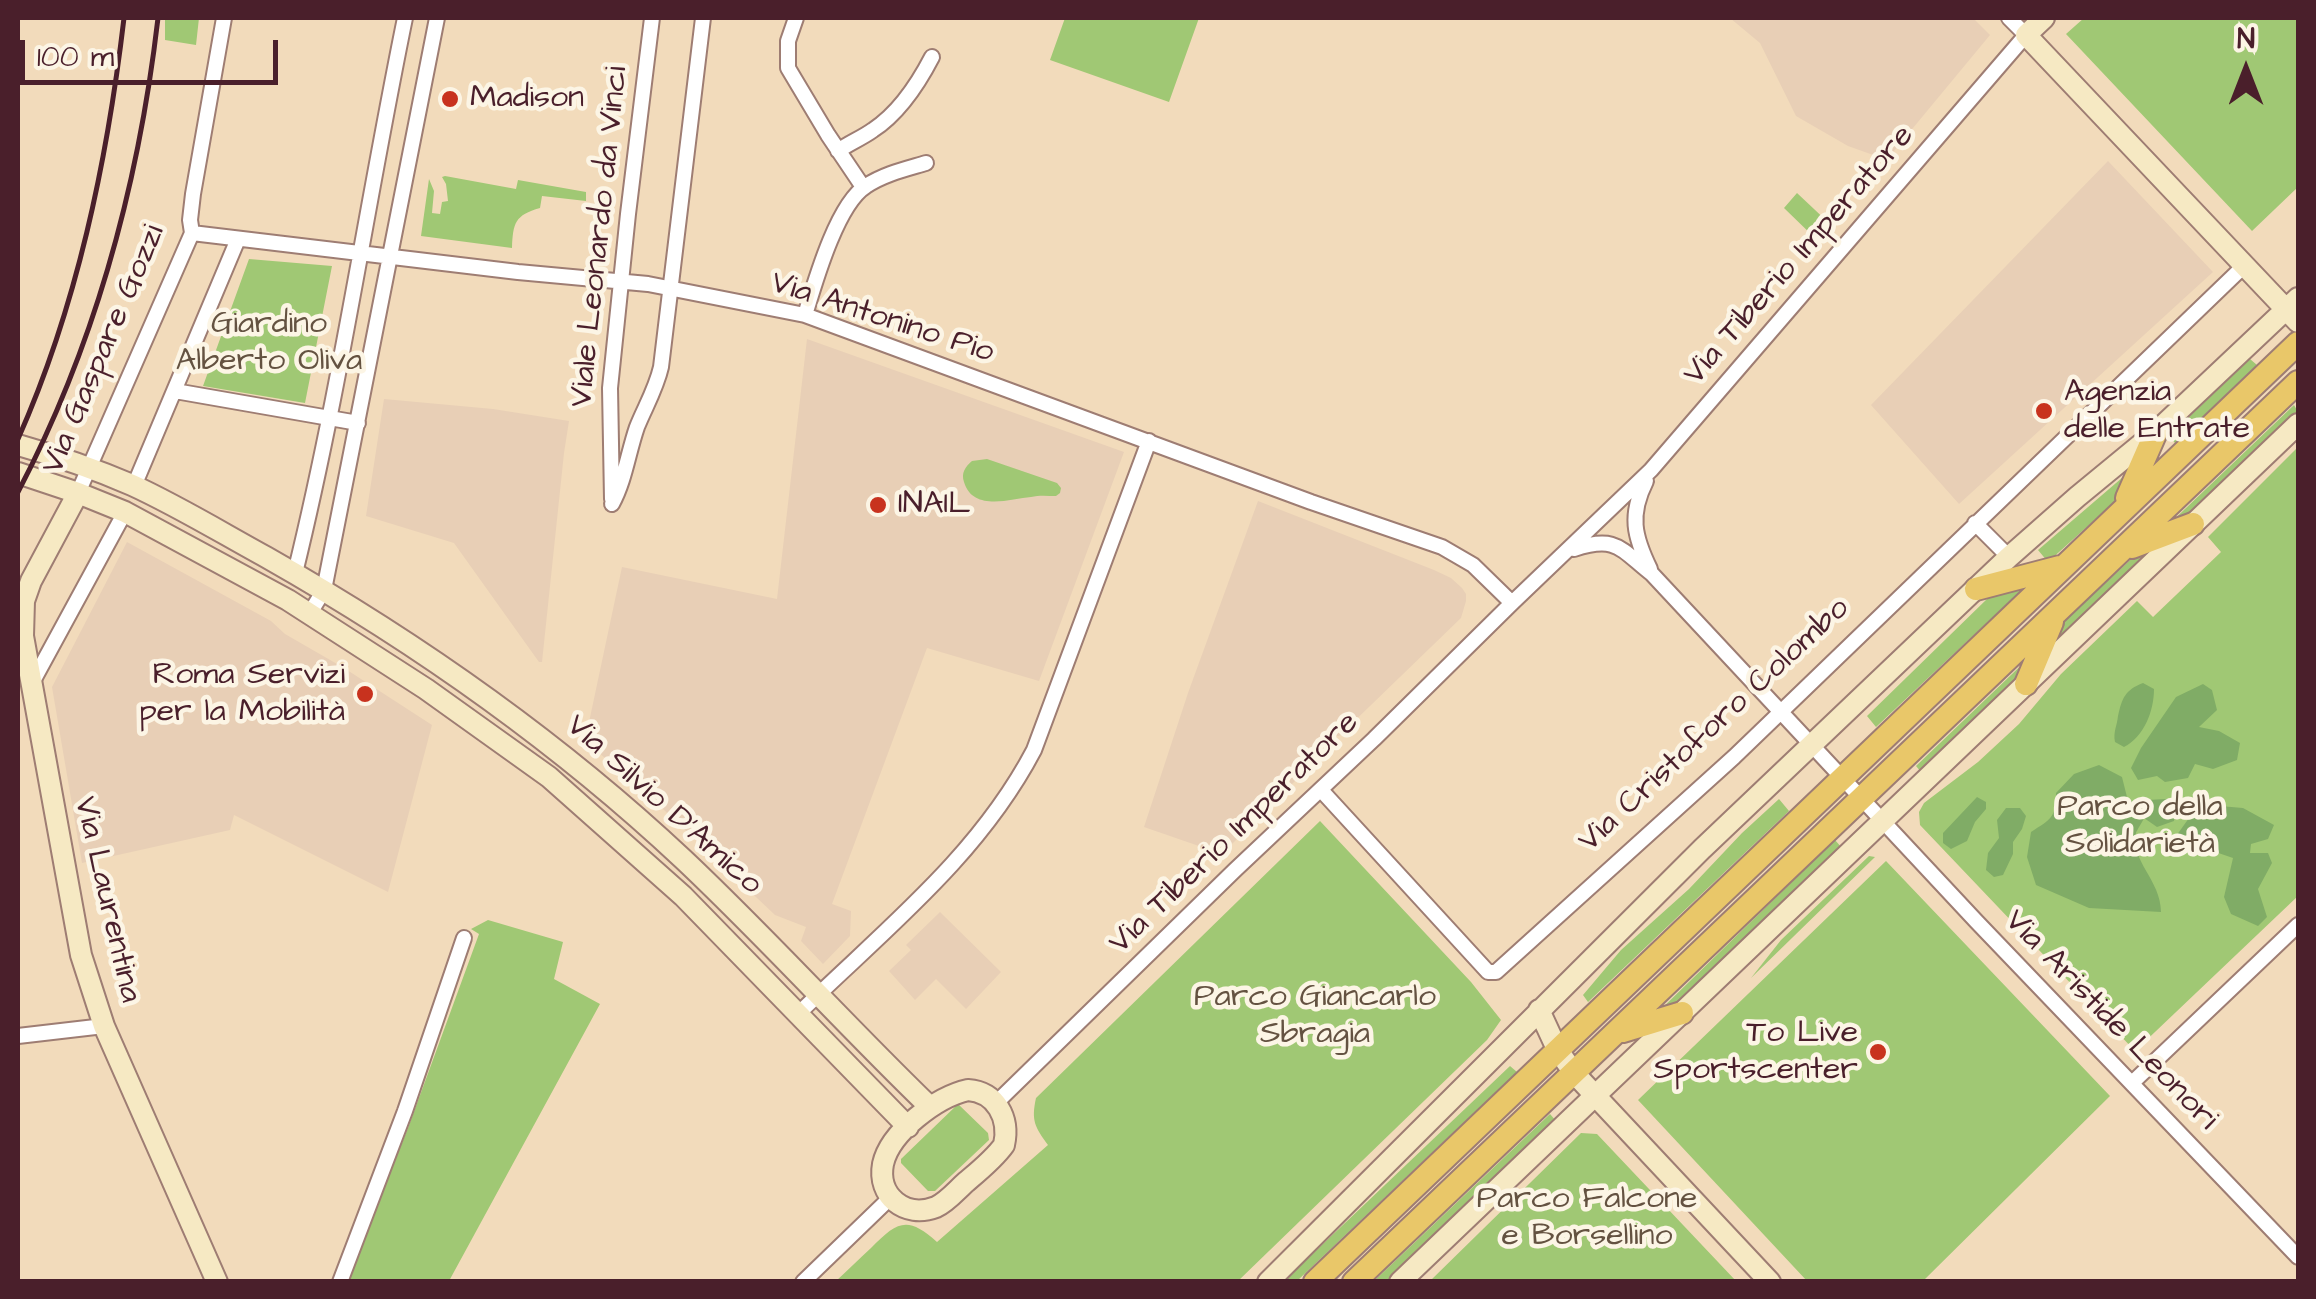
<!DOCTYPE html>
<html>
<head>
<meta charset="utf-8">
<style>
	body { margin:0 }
	#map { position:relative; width:2316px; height:1299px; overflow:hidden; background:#f2dbbb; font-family:"Architects Daughter",sans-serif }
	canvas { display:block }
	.frame { position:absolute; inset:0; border:20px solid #4a1f2b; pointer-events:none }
	.north { position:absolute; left:2196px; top:20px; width:100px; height:100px; -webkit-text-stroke:8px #fcf5e5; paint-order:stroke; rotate:0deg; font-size:28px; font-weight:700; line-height:40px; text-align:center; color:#4a1f2b }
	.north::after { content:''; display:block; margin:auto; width:35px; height:45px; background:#4a1f2b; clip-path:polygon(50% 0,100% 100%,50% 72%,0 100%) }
	.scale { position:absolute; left:20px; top:40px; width:258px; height:45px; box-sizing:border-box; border:5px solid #4a1f2b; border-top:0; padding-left:12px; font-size:30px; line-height:35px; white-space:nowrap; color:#4a1f2b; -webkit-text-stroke:8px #fcf5e5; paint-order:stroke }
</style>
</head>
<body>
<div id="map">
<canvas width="2316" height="1299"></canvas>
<div class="frame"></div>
<div class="north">N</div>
<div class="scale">100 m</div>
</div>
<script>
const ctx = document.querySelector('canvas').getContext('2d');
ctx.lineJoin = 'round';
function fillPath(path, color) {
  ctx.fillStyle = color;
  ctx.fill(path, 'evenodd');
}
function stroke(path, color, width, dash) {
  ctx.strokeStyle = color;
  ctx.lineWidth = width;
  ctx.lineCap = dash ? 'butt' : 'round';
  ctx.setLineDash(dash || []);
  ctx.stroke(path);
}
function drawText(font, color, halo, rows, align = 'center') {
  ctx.font = font + ' "Architects Daughter",sans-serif';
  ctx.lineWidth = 9;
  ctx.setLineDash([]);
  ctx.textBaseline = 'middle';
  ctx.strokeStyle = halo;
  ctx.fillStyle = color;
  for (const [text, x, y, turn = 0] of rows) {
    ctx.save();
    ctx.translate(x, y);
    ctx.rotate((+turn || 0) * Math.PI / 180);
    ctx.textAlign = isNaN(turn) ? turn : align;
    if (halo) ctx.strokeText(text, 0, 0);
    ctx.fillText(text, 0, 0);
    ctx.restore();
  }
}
fillPath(new Path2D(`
	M 1730,18 L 1973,18 L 1990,35 L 1884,163 L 1876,156 L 1848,146 L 1796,116 L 1760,43 Z
	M 2108,161 L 2213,272 L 1959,504 L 1871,405 Z
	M 807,339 L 1124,452 L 1039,681 L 927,648 L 832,904 L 851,911 L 850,936 L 823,964 L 801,941 L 806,927 L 775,915 L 646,793 L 585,741 L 622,567 L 777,599 Z
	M 384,399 L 493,409 L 569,421 L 564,453 L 542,662 L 539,662 L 454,543 L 366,516 Z
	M 1258,501 L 1434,570 L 1451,578 L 1462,588 L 1466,594 L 1466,601 L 1461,618 L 1339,736 L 1326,736 L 1315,747 L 1315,761 L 1222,854 L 1144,827 L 1188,693 Z
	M 127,542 L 271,621 L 285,634 L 344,668 L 432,725 L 388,892 L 234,815 L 230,830 L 82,863 L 52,687 Z
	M 940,912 L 1001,972 L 966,1009 L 936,979 L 915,1000 L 889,971 L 911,950 L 906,945 Z`), '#e8cfb6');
fillPath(new Path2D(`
	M 165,18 L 199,18 L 196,45 L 165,40 Z
	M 1065,18 L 1199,18 L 1169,102 L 1050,60 Z
	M 2084,18 L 2298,18 L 2298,187 L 2252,231 L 2066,34 Z
	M 445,176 L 516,189 L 518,180 L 586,192 L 586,201 L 542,196 L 540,208 C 515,215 513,223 512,248 L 421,236 L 429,179 L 434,191 L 432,213 L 440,214 L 442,202 L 448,201 L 446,184 L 442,177 Z
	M 1797,193 L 1831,225 L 1818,241 L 1784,208 Z
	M 249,259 L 332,266 L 305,403 L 203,386 Z
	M 2250,359 L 2257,365 L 2175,443 L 2169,436 Z
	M 2294,405 L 2298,412 L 2192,516 L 2164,529 Z
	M 2298,447 L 2298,896 L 2135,1051 L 1920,825 L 1919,812 L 1924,803 L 1978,762 L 2019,724 L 2061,674 L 2137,601 L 2153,617 L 2221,552 L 2208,537 Z
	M 987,459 L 1057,483 L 1061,488 L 1060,493 L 1056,496 C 1048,496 1039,495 1031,497 C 1010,499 973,512 964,482 C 961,473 965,467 972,461 Z
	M 2137,465 L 2121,496 L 2048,562 L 2038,550 Z
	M 2163,540 L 2048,650 L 2060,625 L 2140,551 Z
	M 2028,584 L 1876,727 L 1867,716 L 1988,598 Z
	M 2035,652 L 2023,675 L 1921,772 L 1916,766 Z
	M 1779,799 L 1789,811 L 1588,1002 L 1583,995 L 1621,950 L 1689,889 L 1742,833 Z
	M 1320,821 L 1471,982 L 1501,1020 L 1487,1040 L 1238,1281 L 836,1281 C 848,1270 859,1259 871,1248 C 897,1222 907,1215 937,1242 L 1048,1145 C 1035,1127 1031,1121 1036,1098 Z
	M 1835,840 L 1842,848 L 1676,1006 L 1654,1016 Z
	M 1869,856 L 1875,857 L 1751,978 L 1781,940 Z
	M 1886,861 L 2110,1096 L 1923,1281 L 1807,1281 L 1638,1100 Z
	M 488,920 L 563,942 L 554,979 L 600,1004 L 449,1281 L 346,1282 L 408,1128 L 479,934 L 471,929 Z
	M 1510,1066 L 1517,1072 L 1297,1281 L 1284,1281 Z
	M 958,1104 L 988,1133 L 989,1140 L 935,1191 L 928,1191 L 901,1163 L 901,1159 Z
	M 1550,1114 L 1556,1121 L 1387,1281 L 1373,1282 Z
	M 1581,1133 L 1597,1134 L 1736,1281 L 1430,1281 Z`), '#a0c874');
fillPath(new Path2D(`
	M 2143,683 L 2154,689 C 2154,711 2144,737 2124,747 L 2115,742 C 2113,732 2117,726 2118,716 C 2122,698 2125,690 2143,683 Z
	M 2203,684 L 2212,690 L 2217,710 L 2199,727 L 2219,731 L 2240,743 L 2237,760 L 2213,769 L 2195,764 L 2188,778 L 2165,782 L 2157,776 L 2138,780 L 2131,768 L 2141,748 L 2176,697 Z
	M 2099,765 L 2122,777 L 2128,801 L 2166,799 L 2176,802 L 2174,821 L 2157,827 L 2144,818 C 2144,819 2136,832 2136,833 C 2130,861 2161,880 2161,912 L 2089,908 L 2036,885 L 2027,857 L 2031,832 C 2051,819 2056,818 2056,793 L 2074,774 Z
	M 1977,797 L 1986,802 L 1986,809 L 1975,822 L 1967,841 L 1951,849 L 1943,843 L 1943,833 Z
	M 2208,805 L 2243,808 L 2274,825 L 2268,839 L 2251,844 L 2250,853 L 2268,853 L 2272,863 L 2258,889 L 2267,917 L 2258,926 L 2231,914 L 2224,897 L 2233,858 L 2201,847 L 2184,847 L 2174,839 L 2189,818 Z
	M 2006,808 L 2020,808 L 2026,816 L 2022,829 L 2013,842 L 2013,854 L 2003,875 L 1994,877 L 1986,870 L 1988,853 L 1999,838 L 1997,820 Z`), '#80ac66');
const street = new Path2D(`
	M 796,18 L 788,41 L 788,68 L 828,135 L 863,187
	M 838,151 C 849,143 862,138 873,130 C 899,113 918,84 932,57
	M 192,233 L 518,272 L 648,284 L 805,315 L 1311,502 L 1442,547 L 1473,565 L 1512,603
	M 805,315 C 815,282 837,204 866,186 C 884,174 906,169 926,163
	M 175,391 L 358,423
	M 1646,481 C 1629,515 1634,536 1650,569
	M 134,486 L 238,239
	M 78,493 L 192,233 L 190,220 L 193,194 L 224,18
	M 612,499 L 610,388 L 628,214 L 652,18
	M 612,504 C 625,480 628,453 637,427 C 645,407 656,389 661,367 L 703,18
	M 1975,523 L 2009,557
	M 1574,549 C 1617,535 1620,549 1652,574 L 1976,921 L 2298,1257
	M 295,573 C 340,390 367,203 405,18
	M 310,613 L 324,590 L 437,18
	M 32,683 L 125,512
	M 1321,790 L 1488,972 L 1496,972 L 1734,757 L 2246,264
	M 798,1014 C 883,931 978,857 1034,750 L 1149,441
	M 18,1036 L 104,1026
	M 2132,1083 L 2298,925
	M 996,1103 L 1235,870 L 1374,739 L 1512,603 L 1651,470 L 2026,35 L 2009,18
	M 340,1282 L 405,1111 L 464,938
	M 803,1282 L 889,1199`);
const secondary = new Path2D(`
	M 2044,18 L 2026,35 L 2298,322
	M 18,445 C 57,456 95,469 132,485 C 178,506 222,533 266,557 C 416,642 557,741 683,859 C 768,939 846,1026 930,1107
	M 18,473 L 78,493 L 125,512 L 288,600 L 426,689 L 549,777 L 683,896 L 908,1127
	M 78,493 L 31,581 L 24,601 L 23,636 L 81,955 L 104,1026 L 217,1282
	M 1539,1010 L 1557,1049 L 1574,1073 L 1770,1282
	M 968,1090 C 996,1092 1010,1118 1004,1145 C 994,1159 979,1171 966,1182 C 956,1191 947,1202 936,1207 C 905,1219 877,1196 883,1164 C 890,1132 937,1097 968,1090 Z
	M 1268,1282 L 1702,849 L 2009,557 L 2077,497 L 2156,432 L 2298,298
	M 1400,1282 L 2298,424`);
const primary = new Path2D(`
	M 2127,498 L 2156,432
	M 2132,547 L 2193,524
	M 1976,589 L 2060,567
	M 2026,684 L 2052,622
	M 1623,1031 L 1682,1013
	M 1315,1282 L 2298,343
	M 1354,1282 L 2298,382`);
stroke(street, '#9e7d73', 18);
stroke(secondary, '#9e7d73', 24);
stroke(primary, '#9e7d73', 26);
stroke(street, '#fff', 14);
stroke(secondary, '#f6e9c3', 20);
stroke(primary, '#e9c769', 22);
stroke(new Path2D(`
	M 18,439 C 77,306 107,162 124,18
	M 18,492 C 95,345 139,182 158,18`), '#4a1f2b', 5);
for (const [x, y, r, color] of [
	[450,99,10,"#c8321e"],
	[2044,411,10,"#c8321e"],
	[878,505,10,"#c8321e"],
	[365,694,10,"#c8321e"],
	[1878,1052,10,"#c8321e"]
]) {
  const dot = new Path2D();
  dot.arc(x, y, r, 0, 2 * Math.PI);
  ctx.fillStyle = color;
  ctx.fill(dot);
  stroke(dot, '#fcf5e5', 4);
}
drawText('32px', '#4a1f2b', '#fcf5e5', [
	["Madison",470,99],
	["Agenzia",2064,393],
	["delle Entrate",2064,430],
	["INAIL",898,505],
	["Roma Servizi",345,676,"right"],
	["per la Mobilità",345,713,"right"],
	["To Live",1858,1034,"right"],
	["Sportscenter",1858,1071,"right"]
], 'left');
drawText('32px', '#4a1f2b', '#fcf5e5', [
	["Viale Leonardo da Vinci",601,237,-84],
	["Via Tiberio Imperatore",1800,256,-49],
	["Via Antonino Pio",882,319,18],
	["Via Gaspare Gozzi",105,350,-67],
	["Via Cristoforo Colombo",1715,726,-43],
	["Via Silvio D'Amico",663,806,42],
	["Via Tiberio Imperatore",1235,834,-44],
	["Via Laurentina",106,900,77],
	["Via Aristide Leonori",2110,1021,46]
]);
drawText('32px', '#645241', '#fcf5e5', [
	["Giardino",269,325],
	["Alberto Oliva",269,362],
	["Parco della",2140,808],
	["Solidarietà",2140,845],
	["Parco Giancarlo",1315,998],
	["Sbragia",1315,1035],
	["Parco Falcone",1587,1200],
	["e Borsellino",1587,1237]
]);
</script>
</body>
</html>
